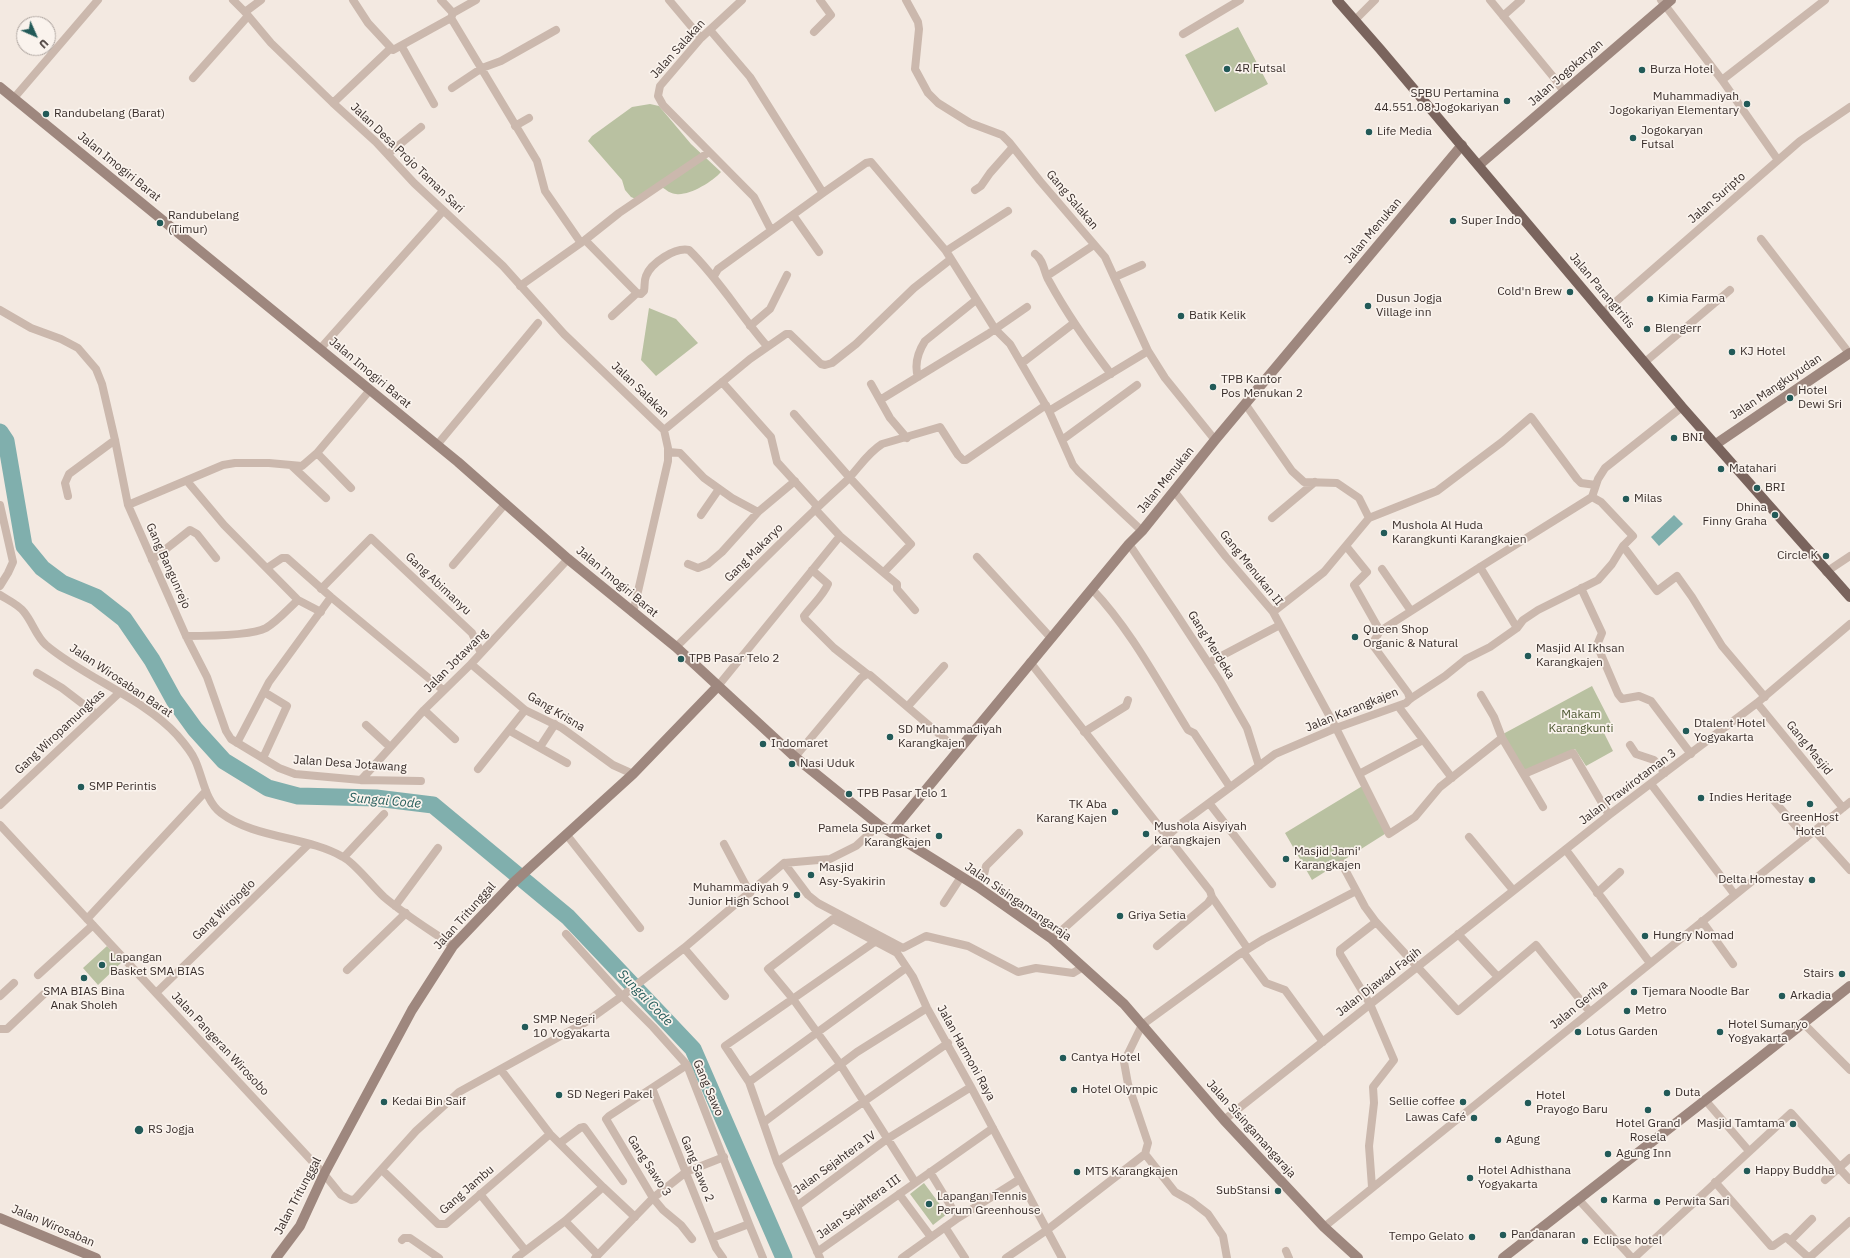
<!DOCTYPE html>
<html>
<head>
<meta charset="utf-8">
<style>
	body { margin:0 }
	#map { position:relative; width:1850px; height:1258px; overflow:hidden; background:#f3e9e1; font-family:"IBM Plex Sans",sans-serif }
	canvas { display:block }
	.north { position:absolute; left:16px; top:16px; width:40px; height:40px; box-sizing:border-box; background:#faf3ed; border:1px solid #ada49f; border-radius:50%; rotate:135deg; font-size:11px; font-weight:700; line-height:16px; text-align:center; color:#392e2b }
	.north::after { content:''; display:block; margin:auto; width:14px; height:18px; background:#225a58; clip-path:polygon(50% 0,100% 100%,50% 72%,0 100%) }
</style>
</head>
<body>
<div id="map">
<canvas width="1850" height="1258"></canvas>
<div class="north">U</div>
</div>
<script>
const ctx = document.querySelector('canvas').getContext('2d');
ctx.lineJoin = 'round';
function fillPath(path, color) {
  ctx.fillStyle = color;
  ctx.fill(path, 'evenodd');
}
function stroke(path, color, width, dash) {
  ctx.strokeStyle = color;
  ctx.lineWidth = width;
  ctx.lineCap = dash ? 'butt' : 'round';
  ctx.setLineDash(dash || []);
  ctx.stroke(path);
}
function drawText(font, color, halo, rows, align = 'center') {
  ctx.font = font + ' "IBM Plex Sans",sans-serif';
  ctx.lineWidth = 3.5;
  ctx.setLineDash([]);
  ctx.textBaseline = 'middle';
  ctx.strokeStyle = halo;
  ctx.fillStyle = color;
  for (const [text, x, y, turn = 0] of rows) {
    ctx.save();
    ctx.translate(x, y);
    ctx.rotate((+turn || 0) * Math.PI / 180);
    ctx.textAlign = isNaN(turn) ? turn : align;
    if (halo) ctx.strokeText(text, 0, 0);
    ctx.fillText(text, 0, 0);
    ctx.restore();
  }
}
fillPath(new Path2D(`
	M 1238,27 L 1268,84 L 1215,112 L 1185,55 Z
	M 650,104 L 659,106 L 691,144 L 721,172 C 712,182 689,196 676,194 C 671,194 666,190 662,187 L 638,200 L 631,197 L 625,190 L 622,180 L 588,141 L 592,136 L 632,107 Z
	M 649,308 L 676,319 L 698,343 L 656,376 L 641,360 Z
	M 1592,686 L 1612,725 L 1604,733 L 1613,751 L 1586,766 L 1575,749 L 1526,774 L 1503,734 Z
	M 1364,785 L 1388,832 L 1312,880 L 1285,833 Z
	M 107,946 L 122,962 L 98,985 L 83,968 Z
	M 924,1183 L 947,1214 L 933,1225 L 910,1194 Z`), '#b9c1a1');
fillPath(new Path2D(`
	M 1674,515 L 1683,524 L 1659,546 L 1651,537 Z`), '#80afad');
stroke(new Path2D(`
	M 0,432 L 6,441 L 24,546 L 42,568 L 62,583 L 96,597 L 124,619 L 152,660 L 174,700 L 195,729 L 224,761 L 268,788 L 298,796 L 376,798 L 433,805 L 568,917 L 693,1049 L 784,1258`), '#80afad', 17);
stroke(new Path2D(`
	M 233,0 L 245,12 L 271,43 L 333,103 L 376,142 L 414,183 L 503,266 L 564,334 L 664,430 L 668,448 L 668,461 L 633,613
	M 353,0 L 368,23 L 393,50 L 451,18
	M 441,0 L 453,13
	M 476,0 L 453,13 L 451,18 L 537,161 L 545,191 L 581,243
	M 669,0 L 701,38
	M 742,0 L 701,38 L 660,86 L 658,96 L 663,105 L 754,197 L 771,230
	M 906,0 L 918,22 L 919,29 L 915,69 L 928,93 L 938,103 L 970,123 L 1002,135 L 1009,142 L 1040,181 L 1105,257 L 1148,351 L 1165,378 L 1215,440
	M 1490,0 L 1555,79 L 1564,92
	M 1661,0 L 1722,80 L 1778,160
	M 245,12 L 261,0
	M 1503,16 L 1521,0
	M 1355,20 L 1375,0
	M 710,30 L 750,77 L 823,193 L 866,163 L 871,162 L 946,251 L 995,329 L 1010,344 L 1049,411 L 1073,465 L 1078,471 L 1142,531
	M 814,32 L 831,15 L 820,0
	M 1183,34 L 1240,0
	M 402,47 L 434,104
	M 193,78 L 248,16
	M 1722,80 L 1825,0
	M 452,88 L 482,68 L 501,61 L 556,30
	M 14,98 L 98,0
	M 333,103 L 391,48
	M 515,126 L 529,118
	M 388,154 L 421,127
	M 975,190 L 981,186 L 990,173 L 1013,147
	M 793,215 L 819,252
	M 1761,239 L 1849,353
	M 585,240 L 637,293 L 641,294 L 644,291 C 645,286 644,281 646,276 C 651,263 675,247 689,250 C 719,279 740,315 767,346
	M 946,251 L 1008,211
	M 1035,254 C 1044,260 1044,273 1049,281 C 1067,314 1088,344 1111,374
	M 714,276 L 718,269 L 823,193
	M 1047,276 L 1094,245
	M 1115,277 L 1142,265
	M 520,286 L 585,240 L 619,213 L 709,152
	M 0,310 L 31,328 L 61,339 L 78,348 L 96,369 L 102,384 L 115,440 L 128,505 L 186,636 L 207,677 L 226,731 L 231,739 L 279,768 L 295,774 L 361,780 L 421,781
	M 1604,312 L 1800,141 L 1850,107
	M 612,316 L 637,293
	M 750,326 L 770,309 L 787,275
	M 320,349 L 443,211
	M 1645,362 L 1730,290
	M 1022,363 L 1074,323
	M 918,377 C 914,364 918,352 925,341 L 976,300
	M 722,382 L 771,437 L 777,462 L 818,507
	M 871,384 L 890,418 L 907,438
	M 880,400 L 988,334 L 1027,307
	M 1246,405 L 1292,471 L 1304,482 L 1337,483 L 1359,498 L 1369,518 L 1324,572 L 1273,612
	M 1049,411 L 1148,351
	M 794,414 L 850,478 L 909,542 L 911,544 L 884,572
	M 664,430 L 750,359 L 786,334 L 790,334 L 821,364 L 825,365 L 832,363 L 856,344 L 914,288 L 951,259
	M 1062,440 L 1137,385
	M 437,445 L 538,323
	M 669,452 L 680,453 L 704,478 L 732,498 L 758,512
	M 317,453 L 351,488
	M 292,466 L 326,498
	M 187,481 L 224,525 L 298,600 L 321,612
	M 1174,491 L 1226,557 L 1273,612 L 1336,728 L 1389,834 L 1415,817 L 1440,787 L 1502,738
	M 68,496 L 65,483 L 69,474 L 115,440
	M 1592,497 L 1601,502 L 1633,536 L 1623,546 L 1657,591 L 1677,576 L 1692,597 L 1722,646 L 1765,697
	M 0,505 L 13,562 L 8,573 L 0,586
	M 128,505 L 223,465 L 235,463 L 269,463 L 302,466 L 317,453 L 370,390
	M 815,509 L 840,536 L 897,584 L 897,589 L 915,610
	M 701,515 L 719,489
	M 1272,518 L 1315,482
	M 1369,518 L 1437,491 L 1502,442 L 1531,417 L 1577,479 L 1581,483 L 1596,485
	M 1129,544 L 1175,612 L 1220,681 L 1247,728 L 1259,766
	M 1346,546 L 1367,572 L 1354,585 L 1380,631
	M 977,557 L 1051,638
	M 152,560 L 190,530 L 197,534 L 216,558
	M 688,564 L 698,568 L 708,564 L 722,552 L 758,512 L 795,481
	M 453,565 L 506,503
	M 1480,567 L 1517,628
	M 267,568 L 282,558 L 287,558 L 331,597 L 443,690
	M 1382,569 L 1411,611
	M 812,570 L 828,584 C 823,596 812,605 804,616 L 805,619 L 834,648 L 867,674
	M 1826,572 L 1850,556
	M 1581,588 L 1602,633 L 1597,645 L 1618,694 L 1622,699 L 1639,696 L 1651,701 L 1691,754
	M 321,589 L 371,538 L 472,633 L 481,653
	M 1092,589 C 1131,630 1158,682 1188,730 L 1194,733 L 1230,787
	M 0,595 C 8,600 19,605 24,612 C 33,623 36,636 46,645 C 85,678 143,698 177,735 C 184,743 191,751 195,760 C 203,777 205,801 221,813 C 255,839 307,836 343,857 C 355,863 372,886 384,897 C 405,915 430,930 453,946
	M 186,636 C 204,636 251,636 266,628 C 278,621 288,609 298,600
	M 676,647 C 732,592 786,535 844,483 C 857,471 866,454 882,444 L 940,427 L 958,455 L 963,460 L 966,460 L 1046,405
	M 1030,662 L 1210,891 L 1212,897 L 1208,903 L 1157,946
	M 1208,663 L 1280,625
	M 471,664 L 525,710 L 562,728 L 613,765 L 633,774
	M 37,673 L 62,688 L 96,714
	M 718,686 L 840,536
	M 1481,695 L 1494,717 L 1502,738 L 1543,807
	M 1410,699 L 1408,693 L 1372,644 L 1380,631 L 1480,567 L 1592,497 L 1598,479 L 1605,468 L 1682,407
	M 1757,703 L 1843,808
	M 908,706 L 944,666
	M 1398,706 L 1452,778
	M 424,710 L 455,739
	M 366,725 L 390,747
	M 510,731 L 567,763
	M 1084,732 L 1126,706 L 1128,700
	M 237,743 L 269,682 L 331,597
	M 1630,745 L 1636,754 L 1654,760 L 1665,773
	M 540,747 L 555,724
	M 795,757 L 861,678 L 867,674 L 870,675 L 959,751
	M 263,758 L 287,706 L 264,692
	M 478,769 L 525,710
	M 1359,774 L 1423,740
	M 1524,774 L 1573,753 L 1609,815
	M 361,780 L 424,710 L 471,664 L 568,559
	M 1651,784 L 1735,895
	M 1770,796 L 1806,838
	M 1209,803 L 1272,884
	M 0,805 L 119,693
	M 0,825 L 324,1174 L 341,1195 L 351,1200 L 355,1199 L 416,1131 L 459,1092 L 586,1022 L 622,996 L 684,948 L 784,863 L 830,859 L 856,846 L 879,825
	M 1815,831 L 1850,870
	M 566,834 L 640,928
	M 1469,837 L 1513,890
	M 724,844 L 750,893
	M 1566,850 L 1650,963
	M 344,857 L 384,814
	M 784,863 L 808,895 L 818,903 L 903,948 L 926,936 L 968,946 L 1018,972 L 1036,968 L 1073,973 L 1083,967
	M 1342,864 L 1365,907 L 1376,922 L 1458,1011 L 1536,945 L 1590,1012
	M 978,887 L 984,875 L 986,866 L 1019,833
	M 1597,893 L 1620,872
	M 1212,897 L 1248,949
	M 944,903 L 961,877
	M 395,906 L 438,848
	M 87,919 L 206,791
	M 1702,921 L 1733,964
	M 566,934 L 622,996 L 653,1027 L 687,1065 L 749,1224 L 712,1238
	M 1458,934 L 1498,977
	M 1052,939 L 1182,823 L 1275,754 L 1336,728 L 1406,703 L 1410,699 L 1445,676 L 1466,659 L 1490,647 L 1517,628 L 1523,620 L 1538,610 L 1598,580 L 1612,564 L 1623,546
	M 684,948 L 725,996
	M 1243,952 L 1266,983 L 1285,990 L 1323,1042
	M 347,970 L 406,913
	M 38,975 L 93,925
	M 156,993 L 309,844
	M 0,996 L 14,983
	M 1803,1023 L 1850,1070
	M 0,1029 L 7,1029 L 44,994
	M 687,1065 L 609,1116 L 606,1119 L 653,1198 L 663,1210 L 681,1225 L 692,1239
	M 501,1070 L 550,1134 L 603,1187 L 635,1217
	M 749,1082 L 906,968
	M 652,1088 L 716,1248 L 723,1258
	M 1706,1101 L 1749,1151
	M 1224,1120 L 1609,815 L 1757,703 L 1850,624
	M 764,1122 L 857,1052 L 927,1008
	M 560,1143 L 580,1128 L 584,1127 L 623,1181
	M 1145,1154 L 1175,1192 L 1191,1201 L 1208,1214 L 1223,1236 L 1227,1258
	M 777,1162 L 948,1043
	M 1839,1168 L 1850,1180
	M 382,1170 L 438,1224 L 446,1224 L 550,1134
	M 930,1172 L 958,1218
	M 1825,1180 L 1840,1167
	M 915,1182 L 840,1064 L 793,999 L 768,969 L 833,919 L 897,953 L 913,977 L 927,1008 L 971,1087 L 1047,1230 L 1006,1258
	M 1715,1182 L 1771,1246 L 1773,1246 L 1786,1237 L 1809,1258
	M 1372,1187 L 1369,1146 L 1374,1103 L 1373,1087 L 1394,1060 L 1370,1004 L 1340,954 L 1340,950 L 1376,922
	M 480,1194 L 525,1250
	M 899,1194 L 931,1237
	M 1579,1200 L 1632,1258
	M 797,1206 L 887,1139 L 971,1087
	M 565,1221 L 598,1255
	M 749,1224 L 763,1258
	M 945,1227 L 965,1258
	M 1324,1227 L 1850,802
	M 402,1240 L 404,1238 L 410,1238 L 439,1258
	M 1790,1241 L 1812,1219
	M 1286,1251 L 1289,1258
	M 817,1252 L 993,1128
	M 516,1258 L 565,1221 L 603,1187
	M 595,1258 L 653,1198 L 686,1172 L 724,1157
	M 820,1258 L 777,1162 L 749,1082 L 725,1046 L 876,941
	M 902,1258 L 958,1218 L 1020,1179
	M 1062,1258 L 1047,1230 L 1145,1154 L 1148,1143 L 1128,1084 L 1124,1062 L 1142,1025 L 1238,955 L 1264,939 L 1356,891
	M 1634,1258 L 1791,1113 L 1840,1167 L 1850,1158
	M 1809,1258 L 1850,1221`), '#cbb8ad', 8);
stroke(new Path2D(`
	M 0,87 L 458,462 L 568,559 L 676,647 L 795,757 L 879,825 L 978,887 L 1052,939 L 1124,1004 L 1224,1120 L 1324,1227 L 1358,1258
	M 1479,165 L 1671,0
	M 1716,444 L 1850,353
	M 891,832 L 1129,544 L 1142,531 L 1215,440 L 1462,145
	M 0,1218 L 96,1258
	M 276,1258 L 300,1226 L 324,1174 L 412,1010 L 453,946 L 513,883 L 633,774 L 718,686
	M 1503,1258 L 1753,1063 L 1850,986`), '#9e877e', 10);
stroke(new Path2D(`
	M 1337,0 L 1380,49 L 1682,407 L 1850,597`), '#7a645d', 10);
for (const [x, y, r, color] of [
	[1227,69,4,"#225a58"],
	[1642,70,4,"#225a58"],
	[1507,101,4,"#225a58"],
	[1747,104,4,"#225a58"],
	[46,114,4,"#225a58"],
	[1369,132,4,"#225a58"],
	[1633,138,4,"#225a58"],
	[1453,221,4,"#225a58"],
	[160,223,4,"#225a58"],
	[1570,292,4,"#225a58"],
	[1650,299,4,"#225a58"],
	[1368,306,4,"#225a58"],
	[1181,316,4,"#225a58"],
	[1647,329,4,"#225a58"],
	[1732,352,4,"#225a58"],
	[1213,387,4,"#225a58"],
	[1790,398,4,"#225a58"],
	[1674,438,4,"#225a58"],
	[1721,469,4,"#225a58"],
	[1757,488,4,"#225a58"],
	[1626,499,4,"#225a58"],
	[1775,515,4,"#225a58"],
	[1384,533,4,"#225a58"],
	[1826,556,4,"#225a58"],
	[1355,637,4,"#225a58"],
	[1528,656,4,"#225a58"],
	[681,659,4,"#225a58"],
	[1686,731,4,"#225a58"],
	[890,737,4,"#225a58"],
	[763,744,4,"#225a58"],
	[792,764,4,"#225a58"],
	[81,787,4,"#225a58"],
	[849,794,4,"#225a58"],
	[1701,798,4,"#225a58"],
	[1810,804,4,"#225a58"],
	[1115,812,4,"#225a58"],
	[1146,834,4,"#225a58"],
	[939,836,4,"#225a58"],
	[1286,859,4,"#225a58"],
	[811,875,4,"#225a58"],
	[1812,880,4,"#225a58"],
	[797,895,4,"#225a58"],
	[1120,916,4,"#225a58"],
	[1645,936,4,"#225a58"],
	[102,965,4,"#225a58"],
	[1842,974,4,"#225a58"],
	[84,978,4,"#225a58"],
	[1634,992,4,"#225a58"],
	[1782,996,4,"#225a58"],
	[1627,1011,4,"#225a58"],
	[525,1027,4,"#225a58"],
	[1578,1032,4,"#225a58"],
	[1720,1032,4,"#225a58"],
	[1063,1058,4,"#225a58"],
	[1074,1090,4,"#225a58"],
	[1667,1093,4,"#225a58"],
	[559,1095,4,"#225a58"],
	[384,1102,4,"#225a58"],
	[1463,1102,4,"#225a58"],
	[1528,1103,4,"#225a58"],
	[1648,1110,4,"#225a58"],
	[1474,1118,4,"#225a58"],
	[1793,1124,4,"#225a58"],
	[139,1130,5,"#225a58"],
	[1498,1140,4,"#225a58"],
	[1608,1154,4,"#225a58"],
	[1747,1171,4,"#225a58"],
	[1077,1172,4,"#225a58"],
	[1470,1178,4,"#225a58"],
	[1278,1191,4,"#225a58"],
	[1604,1200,4,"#225a58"],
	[1657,1202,4,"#225a58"],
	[929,1204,4,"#225a58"],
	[1503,1235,4,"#225a58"],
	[1472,1237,4,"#225a58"],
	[1585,1241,4,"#225a58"]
]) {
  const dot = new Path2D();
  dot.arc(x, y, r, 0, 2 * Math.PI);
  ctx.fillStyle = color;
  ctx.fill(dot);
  stroke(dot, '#faf3ed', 1.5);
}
drawText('12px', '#392e2b', '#faf3ed', [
	["Jalan Salakan",678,49,-48],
	["Jalan Jogokaryan",1566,73,-41],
	["Jalan Desa Projo Taman Sari",407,158,44],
	["Jalan Imogiri Barat",119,167,39],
	["Jalan Suripto",1717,198,-41],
	["Gang Salakan",1072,200,50],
	["Jalan Menukan",1373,231,-50],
	["Jalan Parangtritis",1602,291,50],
	["Jalan Imogiri Barat",370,373,40],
	["Jalan Mangkuyudan",1776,387,-34],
	["Jalan Salakan",640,390,44],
	["Jalan Menukan",1166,480,-51],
	["Gang Makaryo",754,553,-45],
	["Gang Bangunrejo",168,566,66],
	["Gang Menukan II",1251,568,51],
	["Jalan Imogiri Barat",617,582,40],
	["Gang Abimanyu",438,584,43],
	["Gang Merdeka",1211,645,58],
	["Jalan Jotawang",456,661,-45],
	["Jalan Wirosaban Barat",121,681,34],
	["Jalan Karangkajen",1352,710,-22],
	["Gang Krisna",556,712,31],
	["Gang Wiropamungkas",60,732,-43],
	["Gang Masjid",1809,748,51],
	["Jalan Desa Jotawang",350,764,4],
	["Jalan Prawirotaman 3",1628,787,-37],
	["Jalan Sisingamangaraja",1018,902,35],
	["Gang Wirojoglo",224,910,-44],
	["Jalan Tritunggal",465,916,-48],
	["Jalan Djawad Faqih",1379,982,-38],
	["Jalan Gerilya",1579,1005,-39],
	["Jalan Pangeran Wirosobo",220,1044,47],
	["Jalan Harmoni Raya",966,1053,61],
	["Gang Sawo",708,1088,67],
	["Jalan Sisingamangaraja",1251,1129,48],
	["Jalan Sejahtera IV",835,1163,-36],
	["Gang Sawo 3",649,1166,57],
	["Gang Sawo 2",697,1169,68],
	["Gang Jambu",467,1190,-41],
	["Jalan Tritunggal",298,1196,-62],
	["Jalan Sejahtera III",859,1207,-36],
	["Jalan Wirosaban",53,1226,23]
]);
drawText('12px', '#392e2b', '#faf3ed', [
	["4R Futsal",1235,69],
	["Burza Hotel",1650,70],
	["SPBU Pertamina",1499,94,"right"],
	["44.551.08 Jogokariyan",1499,108,"right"],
	["Muhammadiyah",1739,97,"right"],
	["Jogokariyan Elementary",1739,111,"right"],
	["Randubelang (Barat)",54,114],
	["Jogokaryan",1641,131],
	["Futsal",1641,145],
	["Life Media",1377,132],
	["Randubelang",168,216],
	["(Timur)",168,230],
	["Super Indo",1461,221],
	["Cold'n Brew",1562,292,"right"],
	["Dusun Jogja",1376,299],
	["Village inn",1376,313],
	["Kimia Farma",1658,299],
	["Batik Kelik",1189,316],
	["Blengerr",1655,329],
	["KJ Hotel",1740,352],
	["TPB Kantor",1221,380],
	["Pos Menukan 2",1221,394],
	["Hotel",1798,391],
	["Dewi Sri",1798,405],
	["BNI",1682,438],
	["Matahari",1729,469],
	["BRI",1765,488],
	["Milas",1634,499],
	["Dhina",1767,508,"right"],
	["Finny Graha",1767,522,"right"],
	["Mushola Al Huda",1392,526],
	["Karangkunti Karangkajen",1392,540],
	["Circle K",1818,556,"right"],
	["Queen Shop",1363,630],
	["Organic & Natural",1363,644],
	["Masjid Al Ikhsan",1536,649],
	["Karangkajen",1536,663],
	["TPB Pasar Telo 2",689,659],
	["Dtalent Hotel",1694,724],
	["Yogyakarta",1694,738],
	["SD Muhammadiyah",898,730],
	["Karangkajen",898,744],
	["Indomaret",771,744],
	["Nasi Uduk",800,764],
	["SMP Perintis",89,787],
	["TPB Pasar Telo 1",857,794],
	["Indies Heritage",1709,798],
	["TK Aba",1107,805,"right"],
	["Karang Kajen",1107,819,"right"],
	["GreenHost",1810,818,"center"],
	["Hotel",1810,832,"center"],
	["Mushola Aisyiyah",1154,827],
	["Karangkajen",1154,841],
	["Pamela Supermarket",931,829,"right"],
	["Karangkajen",931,843,"right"],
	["Masjid Jami'",1294,852],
	["Karangkajen",1294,866],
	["Masjid",819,868],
	["Asy-Syakirin",819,882],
	["Delta Homestay",1804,880,"right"],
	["Muhammadiyah 9",789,888,"right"],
	["Junior High School",789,902,"right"],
	["Griya Setia",1128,916],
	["Hungry Nomad",1653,936],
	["Lapangan",110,958],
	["Basket SMA BIAS",110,972],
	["Stairs",1834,974,"right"],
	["SMA BIAS Bina",84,992,"center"],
	["Anak Sholeh",84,1006,"center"],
	["Tjemara Noodle Bar",1642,992],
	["Arkadia",1790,996],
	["Metro",1635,1011],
	["SMP Negeri",533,1020],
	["10 Yogyakarta",533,1034],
	["Hotel Sumaryo",1728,1025],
	["Yogyakarta",1728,1039],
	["Lotus Garden",1586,1032],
	["Cantya Hotel",1071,1058],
	["Hotel Olympic",1082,1090],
	["Duta",1675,1093],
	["SD Negeri Pakel",567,1095],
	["Hotel",1536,1096],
	["Prayogo Baru",1536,1110],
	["Kedai Bin Saif",392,1102],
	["Sellie coffee",1455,1102,"right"],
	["Lawas Café",1466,1118,"right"],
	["Hotel Grand",1648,1124,"center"],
	["Rosela",1648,1138,"center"],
	["Masjid Tamtama",1785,1124,"right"],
	["RS Jogja",148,1130],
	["Agung",1506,1140],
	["Agung Inn",1616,1154],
	["Hotel Adhisthana",1478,1171],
	["Yogyakarta",1478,1185],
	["Happy Buddha",1755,1171],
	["MTS Karangkajen",1085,1172],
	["SubStansi",1270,1191,"right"],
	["Lapangan Tennis",937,1197],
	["Perum Greenhouse",937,1211],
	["Karma",1612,1200],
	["Perwita Sari",1665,1202],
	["Pandanaran",1511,1235],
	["Tempo Gelato",1464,1237,"right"],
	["Eclipse hotel",1593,1241]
], 'left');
drawText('12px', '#4c5730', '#faf3ed', [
	["Makam",1581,715],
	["Karangkunti",1581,729]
]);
drawText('italic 13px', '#225a58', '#faf3ed', [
	["Sungai Code",385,801,5],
	["Sungai Code",645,998,46]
]);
</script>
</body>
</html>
